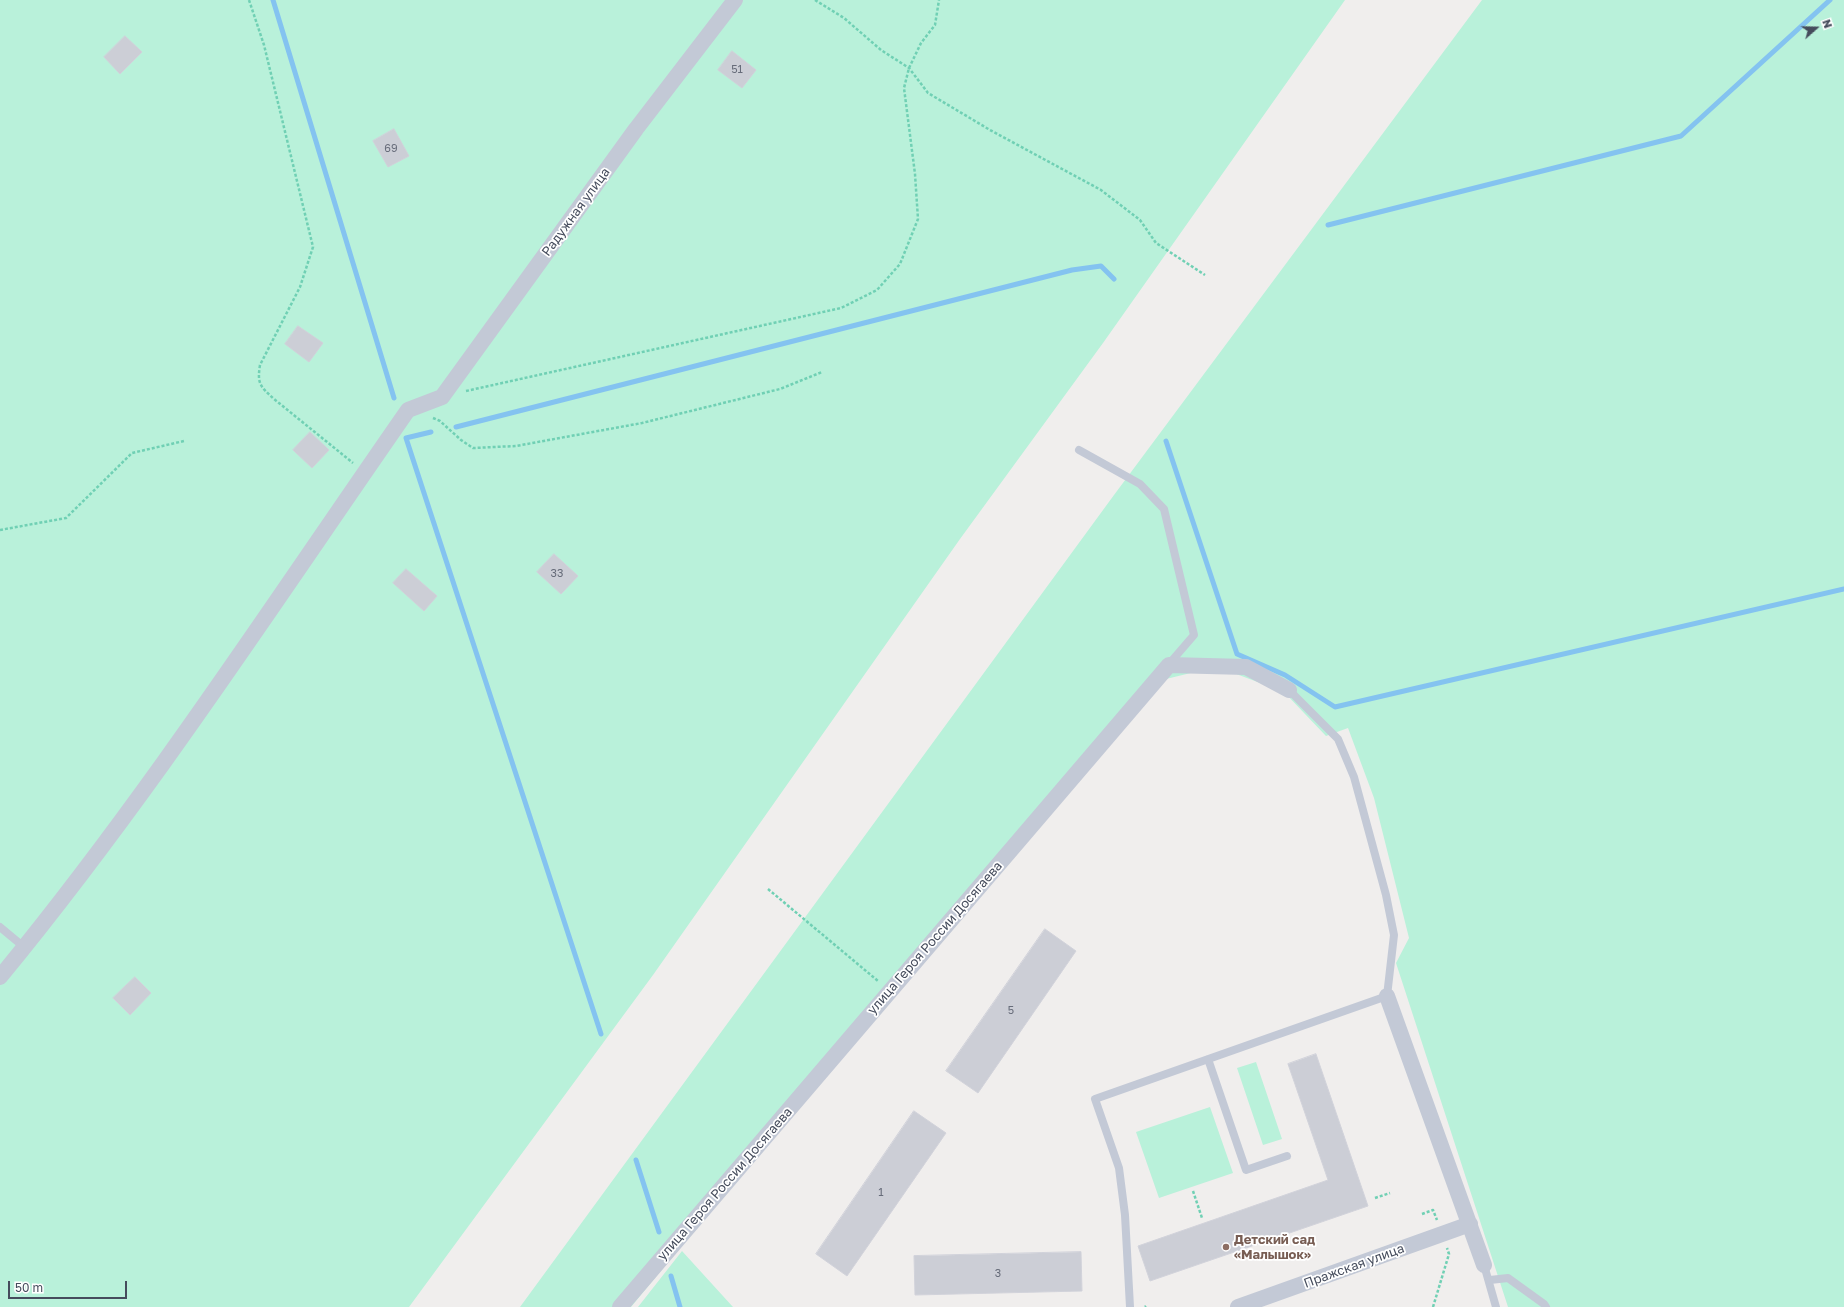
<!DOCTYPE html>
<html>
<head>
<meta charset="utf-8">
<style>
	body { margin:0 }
	#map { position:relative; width:1844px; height:1307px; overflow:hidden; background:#f0eeed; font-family:"Golos Text",sans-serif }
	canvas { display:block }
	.north { position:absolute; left:1796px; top:8px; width:40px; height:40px; -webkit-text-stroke:3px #fff; paint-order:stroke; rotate:70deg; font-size:11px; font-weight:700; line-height:16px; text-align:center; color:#454c5c }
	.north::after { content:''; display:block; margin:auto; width:14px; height:18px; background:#454c5c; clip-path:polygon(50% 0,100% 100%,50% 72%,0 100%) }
	.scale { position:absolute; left:8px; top:1281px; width:119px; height:18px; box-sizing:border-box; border:2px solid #454c5c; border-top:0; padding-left:5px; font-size:12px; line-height:14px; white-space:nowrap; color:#454c5c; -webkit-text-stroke:3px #fff; paint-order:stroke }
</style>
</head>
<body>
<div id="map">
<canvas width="1844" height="1307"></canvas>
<div class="north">N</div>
<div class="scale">50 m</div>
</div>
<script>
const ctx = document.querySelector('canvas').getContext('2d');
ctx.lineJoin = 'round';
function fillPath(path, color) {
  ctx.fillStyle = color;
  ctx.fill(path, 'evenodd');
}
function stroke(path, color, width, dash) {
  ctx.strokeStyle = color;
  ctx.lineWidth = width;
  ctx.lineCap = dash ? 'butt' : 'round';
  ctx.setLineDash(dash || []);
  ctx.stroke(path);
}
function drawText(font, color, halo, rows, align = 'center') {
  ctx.font = font + ' "Golos Text",sans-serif';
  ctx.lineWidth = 3.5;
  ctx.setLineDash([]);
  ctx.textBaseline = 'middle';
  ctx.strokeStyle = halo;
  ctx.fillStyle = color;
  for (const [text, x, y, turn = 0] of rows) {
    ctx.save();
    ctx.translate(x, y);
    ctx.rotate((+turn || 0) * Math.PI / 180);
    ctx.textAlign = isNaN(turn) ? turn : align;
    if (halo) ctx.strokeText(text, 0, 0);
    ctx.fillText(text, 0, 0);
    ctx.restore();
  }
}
fillPath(new Path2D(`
	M 0,0 L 1345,0 L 1103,343 L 960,539 L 653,975 L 409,1307 L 0,1307 Z
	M 1482,0 L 1844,0 L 1844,1307 L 1508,1307 L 1396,963 L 1409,938 L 1374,798 L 1348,728 L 1326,736 L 1284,692 L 1231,672 L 1199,671 L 1166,679 L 1157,670 L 631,1307 L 520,1307 L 1114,495 Z
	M 1256,1062 L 1282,1139 L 1263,1145 L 1237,1068 Z
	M 1210,1107 L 1233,1173 L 1159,1198 L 1136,1132 Z
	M 682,1251 L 733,1307 L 638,1307 Z`), '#b9f1da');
stroke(new Path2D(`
	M 273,0 L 394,398
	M 1328,225 L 1681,136 L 1830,0
	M 456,427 L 1072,270 L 1101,266 L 1114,279
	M 431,432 L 406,438 L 601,1034
	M 1166,441 L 1237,654 L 1285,675 L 1335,707 L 1844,589
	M 636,1160 L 659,1232
	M 671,1276 L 680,1307`), '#84c3f0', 5);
const building = new Path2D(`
	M 125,36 L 142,52 L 120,74 L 104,57 Z
	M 732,51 L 756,70 L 742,88 L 718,70 Z
	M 394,129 L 409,156 L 388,167 L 373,141 Z
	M 298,326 L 323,343 L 309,362 L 285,344 Z
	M 310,432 L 329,450 L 312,468 L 293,450 Z
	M 554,554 L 578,576 L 561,594 L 537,572 Z
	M 406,569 L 437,596 L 424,611 L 393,583 Z
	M 1045,929 L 1076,951 L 978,1093 L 946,1071 Z
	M 135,977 L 151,993 L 130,1015 L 113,998 Z
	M 1316,1054 L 1368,1206 L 1150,1281 L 1138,1246 L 1328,1180 L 1288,1064 Z
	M 914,1111 L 946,1133 L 847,1276 L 816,1254 Z
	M 1081,1252 L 1082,1291 L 915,1295 L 914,1256 Z`);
fillPath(building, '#ccced6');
stroke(building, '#d1d2da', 1);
stroke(new Path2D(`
	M 249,0 L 264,45 L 313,247 L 300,287 L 260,365 C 257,384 260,386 274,399 L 353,463
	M 815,0 L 844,18 L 881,50 L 909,68 L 928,93 L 990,130 L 1101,190 L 1140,220 L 1156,243 L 1205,275
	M 466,391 L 841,308 L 877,290 L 900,264 L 918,219 L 915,174 L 904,88 L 909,68 L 921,43 L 935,25 L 939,0
	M 433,418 L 440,421 L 461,440 L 473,448 L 516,446 L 642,423 L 780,389 L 822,372
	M 0,530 L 66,518 L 132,453 L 184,441
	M 768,889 L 878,981
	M 1193,1191 L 1202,1218
	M 1375,1198 L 1390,1193
	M 1422,1214 L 1433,1210 L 1437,1220
	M 1145,1307 L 1146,1306
	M 1433,1307 L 1449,1254 L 1447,1248`), '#70d0b4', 2.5, [3, 2]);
stroke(new Path2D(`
	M 1079,450 L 1140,484 L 1164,509 L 1194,635 L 1169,664
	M 0,927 L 24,947
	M 1208,1059 L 1246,1170 L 1287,1156
	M 1484,1265 L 1496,1307
	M 1490,1280 L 1508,1278 L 1544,1304 L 1546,1307
	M 1130,1307 L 1125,1215 L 1119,1168 L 1095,1099 L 1387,996 L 1394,935 L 1386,895 L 1354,777 L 1338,739 L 1289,690`), '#c3c9d6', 8);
stroke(new Path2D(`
	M 0,977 C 148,797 275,601 408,410 L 442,397 L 636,129 L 735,0
	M 1387,996 L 1484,1265
	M 620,1307 L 1169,665 L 1246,667 L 1289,690
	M 1238,1307 L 1470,1224`), '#c3c9d6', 16);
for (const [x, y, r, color] of [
	[1226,1247,4,"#8d6e63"]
]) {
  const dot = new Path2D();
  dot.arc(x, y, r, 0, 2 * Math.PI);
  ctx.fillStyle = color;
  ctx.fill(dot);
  stroke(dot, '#fff', 1.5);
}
drawText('11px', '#676c7a', null, [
	["51",737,70],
	["69",391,149],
	["33",557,574],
	["5",1011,1011],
	["1",881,1193],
	["3",998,1274]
]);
drawText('13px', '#454c5c', '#fff', [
	["Радужная улица",576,212,-54],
	["улица Героя России Досягаева",935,938,-49],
	["улица Героя России Досягаева",725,1184,-49],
	["Пражская улица",1354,1266,-20]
]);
drawText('bold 13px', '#785e54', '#fff', [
	["Детский сад",1234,1240],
	["«Малышок»",1234,1255]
], 'left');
</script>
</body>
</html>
